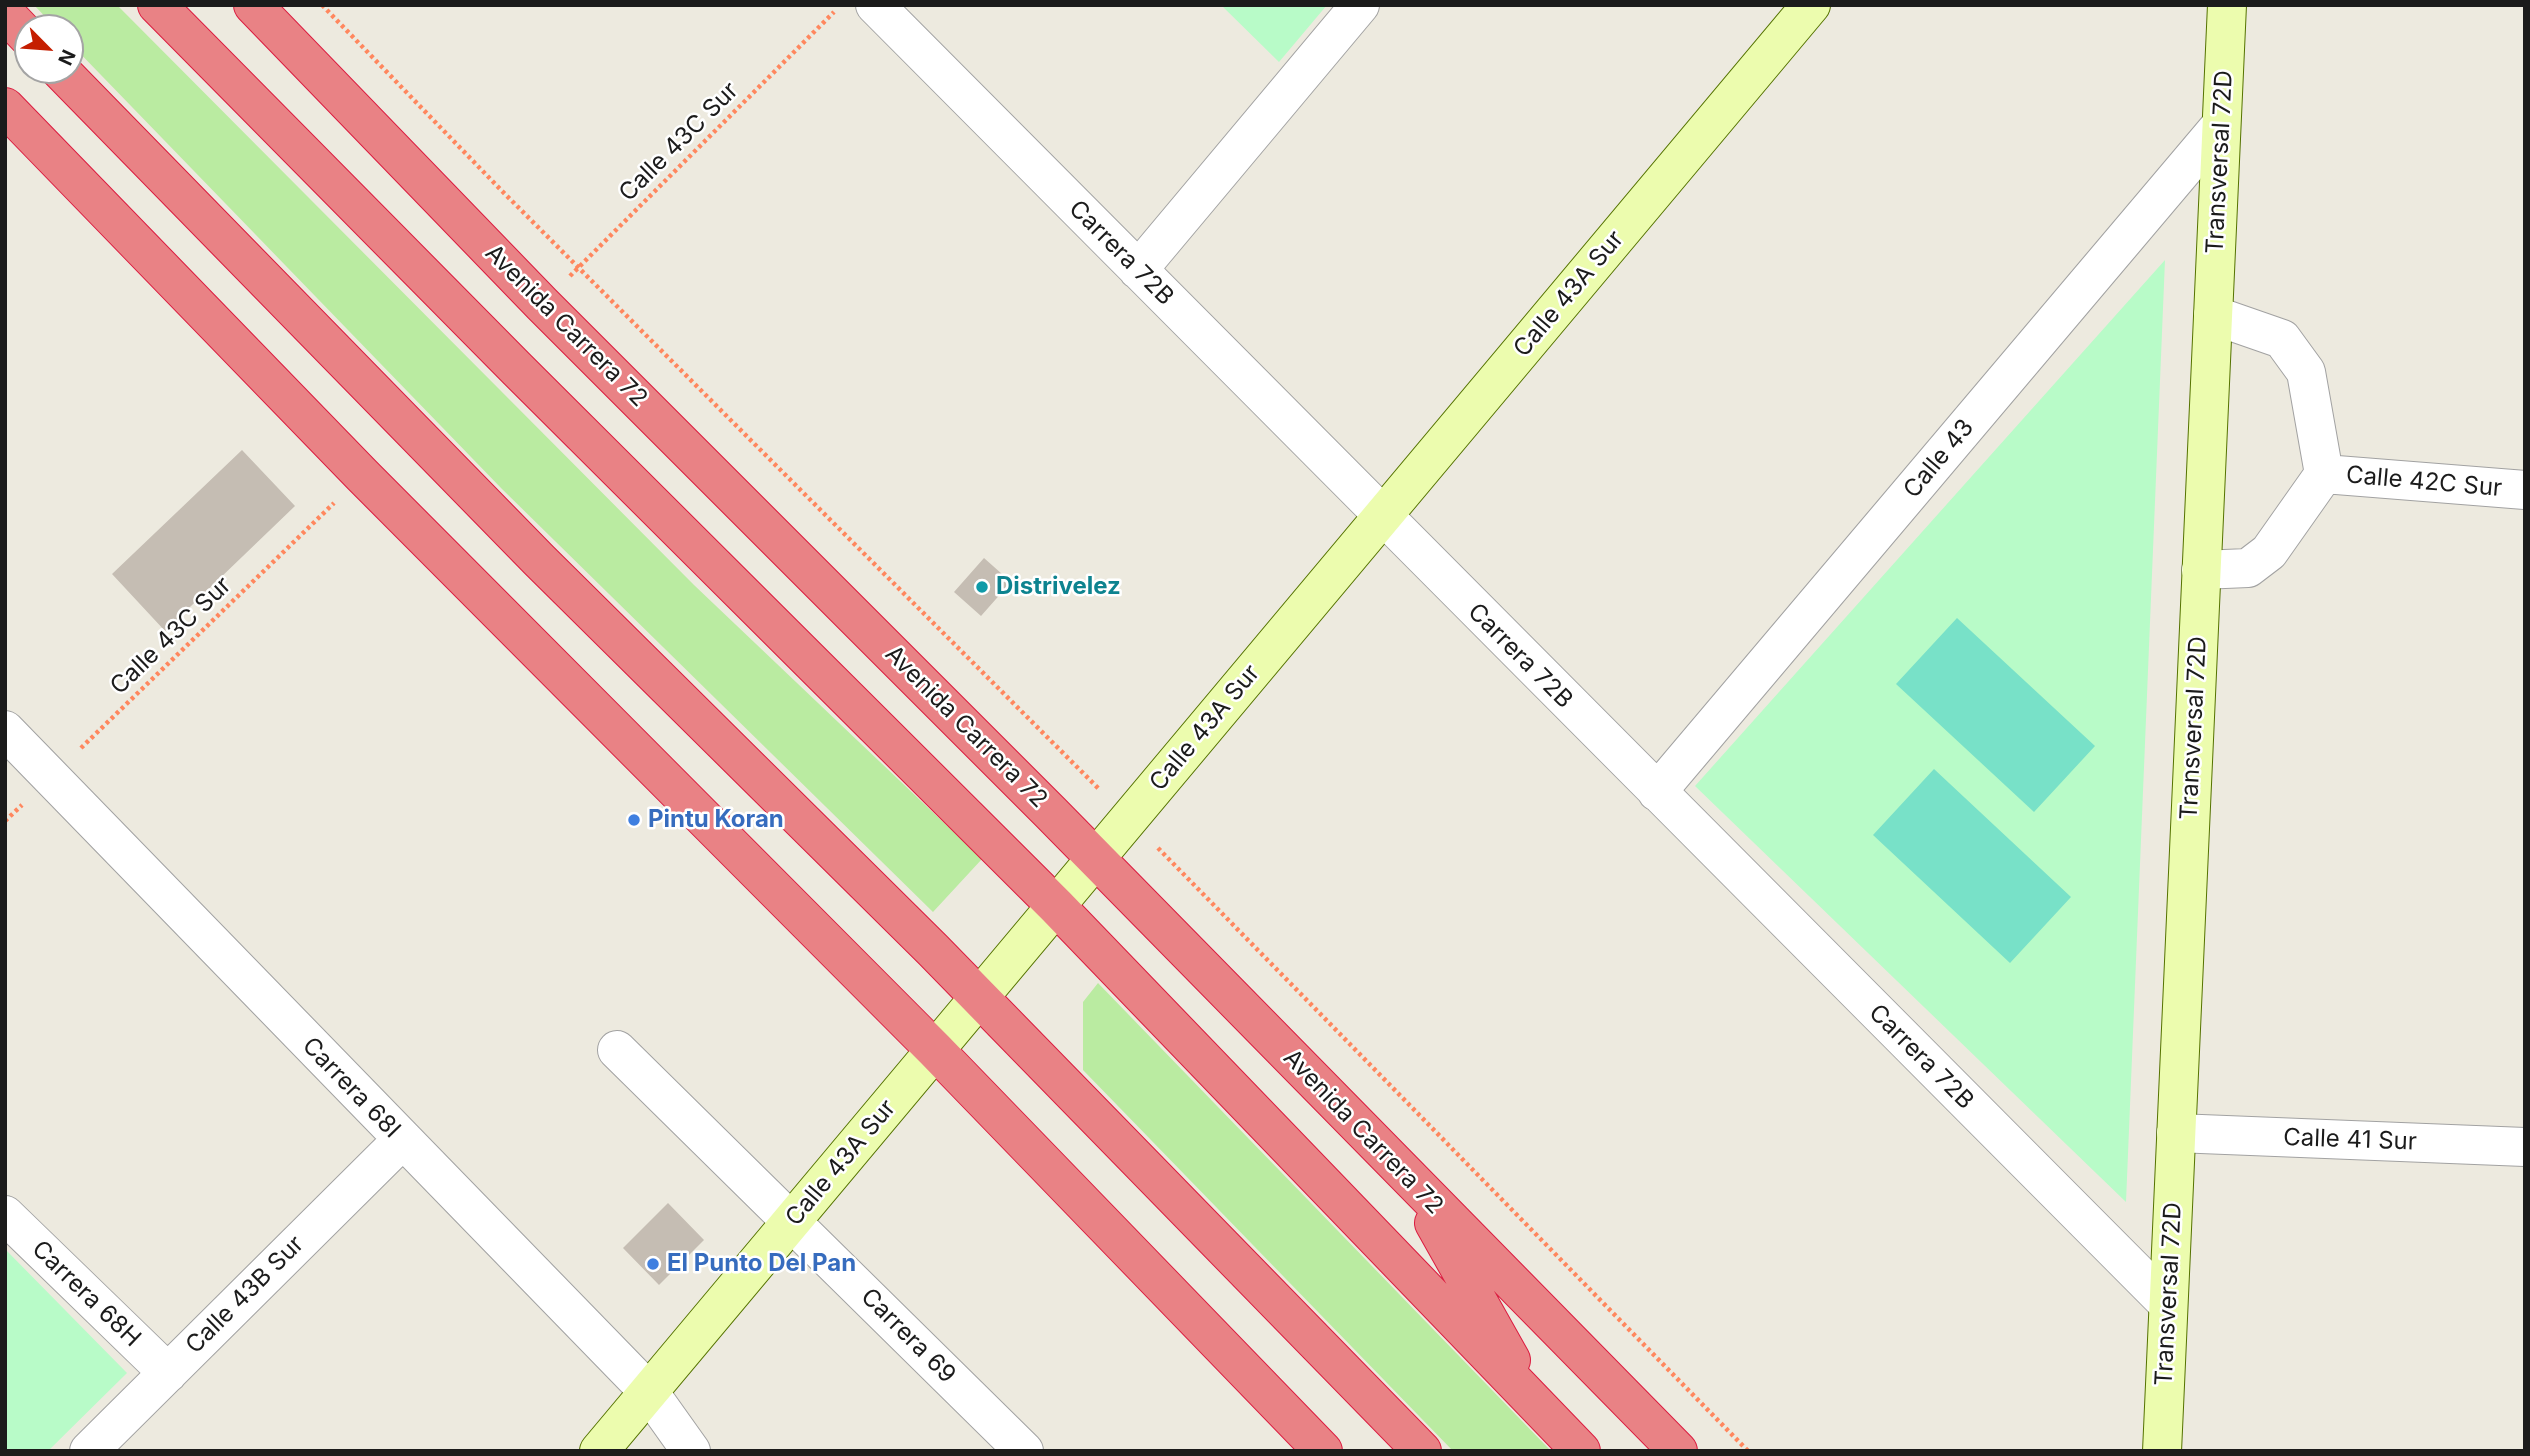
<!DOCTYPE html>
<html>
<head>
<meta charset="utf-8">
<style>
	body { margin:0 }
	#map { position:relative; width:2530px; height:1456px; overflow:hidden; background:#edeadf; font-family:Inter,sans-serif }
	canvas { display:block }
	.frame { position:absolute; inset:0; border:7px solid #1b1b1b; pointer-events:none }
	.north { position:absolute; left:14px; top:14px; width:70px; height:70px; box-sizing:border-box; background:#fff; border:2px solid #a4a4a4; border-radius:50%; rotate:115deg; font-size:19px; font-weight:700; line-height:28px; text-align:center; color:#1b1b1b }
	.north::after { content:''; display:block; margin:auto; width:24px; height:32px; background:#c51e00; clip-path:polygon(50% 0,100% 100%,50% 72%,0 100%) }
</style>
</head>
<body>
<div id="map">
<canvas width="2530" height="1456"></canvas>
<div class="frame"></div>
<div class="north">N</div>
</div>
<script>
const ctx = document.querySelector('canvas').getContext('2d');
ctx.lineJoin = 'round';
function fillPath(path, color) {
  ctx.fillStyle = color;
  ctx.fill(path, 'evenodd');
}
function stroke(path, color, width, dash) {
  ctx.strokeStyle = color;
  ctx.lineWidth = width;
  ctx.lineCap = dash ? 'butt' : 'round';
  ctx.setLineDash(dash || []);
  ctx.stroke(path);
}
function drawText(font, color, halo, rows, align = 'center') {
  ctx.font = font + ' Inter,sans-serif';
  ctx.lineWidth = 5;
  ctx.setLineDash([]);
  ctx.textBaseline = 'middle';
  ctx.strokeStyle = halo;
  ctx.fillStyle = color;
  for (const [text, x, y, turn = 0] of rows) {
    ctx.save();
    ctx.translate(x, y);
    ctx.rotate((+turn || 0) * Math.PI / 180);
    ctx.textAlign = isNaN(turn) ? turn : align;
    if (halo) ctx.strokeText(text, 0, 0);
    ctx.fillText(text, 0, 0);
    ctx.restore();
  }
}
fillPath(new Path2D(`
	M 34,5 L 117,5 L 694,585 L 982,859 L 933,912 L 502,489 L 70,43 L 70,28 L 56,28 Z
	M 1098,983 L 1551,1451 L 1453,1451 L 1083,1070 L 1083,1002 Z`), '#baeba1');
fillPath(new Path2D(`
	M 1221,5 L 1327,5 L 1279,62 Z
	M 2165,260 L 2126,1202 L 1695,786 Z
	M 5,1249 L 127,1373 L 48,1451 L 5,1451 Z`), '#b8fbc8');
fillPath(new Path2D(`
	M 1957,618 L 2095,746 L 2034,812 L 1896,684 Z
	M 1934,769 L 2071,897 L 2010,963 L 1873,835 Z`), '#78e1c8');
fillPath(new Path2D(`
	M 242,450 L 295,506 L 165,631 L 112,574 Z
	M 984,558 L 1011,582 L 981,616 L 954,592 Z
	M 668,1203 L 704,1240 L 659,1285 L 623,1248 Z`), '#c5bdb3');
const street = new Path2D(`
	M 875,5 L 2168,1304
	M 1138,270 L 1360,5
	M 2213,315 L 2282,339 L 2306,372 L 2324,474 L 2525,490
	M 2201,570 L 2248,568 L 2269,552 L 2324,474
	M 5,730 L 649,1392 L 691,1451
	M 1657,792 L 2221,125
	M 617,1050 L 1024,1451
	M 2176,1133 L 2525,1147
	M 5,1215 L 168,1373
	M 89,1451 L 402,1140`);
const secondary = new Path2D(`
	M 599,1451 L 1811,5
	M 2162,1451 L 2227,5`);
const highway = new Path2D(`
	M 157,5 L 517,369 L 1056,906 L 1581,1451
	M 253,5 L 542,304 L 1051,813 L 1678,1451
	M 5,13 L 28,37
	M 60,70 L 539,560 L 933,950 L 1422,1451
	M 5,107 L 362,475 L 935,1050 L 1323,1451
	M 1434,1223 L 1511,1360`);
stroke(street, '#a2a2a2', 40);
stroke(secondary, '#557300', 40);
stroke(highway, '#db1c40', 40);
stroke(new Path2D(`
	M 322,5 L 502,191 L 1100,790
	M 570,276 L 834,12
	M 81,748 L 334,503
	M 5,821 L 22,805
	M 1158,848 L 1748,1451`), '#ff875e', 4.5, [3.5, 3.5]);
stroke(street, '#fff', 38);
stroke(secondary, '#ecfcae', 38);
stroke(highway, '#e98285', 38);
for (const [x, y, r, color] of [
	[982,587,7,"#0f9aa8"],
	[634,820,7,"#3f7fe0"],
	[653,1264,7,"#3f7fe0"]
]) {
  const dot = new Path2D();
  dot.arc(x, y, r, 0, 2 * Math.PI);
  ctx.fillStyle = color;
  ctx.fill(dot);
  stroke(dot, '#fff', 2.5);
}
drawText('24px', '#1b1b1b', '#fff', [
	["Calle 43C Sur",679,142,-45],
	["Transversal 72D",2220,162,-87],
	["Carrera 72B",1121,253,45],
	["Calle 43A Sur",1569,294,-50],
	["Avenida Carrera 72",566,326,45],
	["Calle 43",1939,459,-50],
	["Calle 42C Sur",2424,482,5],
	["Calle 43C Sur",171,636,-44],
	["Carrera 72B",1520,656,45],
	["Avenida Carrera 72",966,727,45],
	["Calle 43A Sur",1205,728,-50],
	["Transversal 72D",2194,728,-87],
	["Carrera 72B",1921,1057,45],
	["Carrera 68I",351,1088,46],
	["Avenida Carrera 72",1363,1132,46],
	["Calle 41 Sur",2350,1140,2],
	["Calle 43A Sur",841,1163,-50],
	["Carrera 68H",86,1294,44],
	["Transversal 72D",2169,1294,-87],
	["Calle 43B Sur",245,1295,-45],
	["Carrera 69",908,1336,45]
]);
drawText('bold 24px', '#0d838f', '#fff', [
	["Distrivelez",996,587]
], 'left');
drawText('bold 24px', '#366cbe', '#fff', [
	["Pintu Koran",648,820],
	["El Punto Del Pan",667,1264]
], 'left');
</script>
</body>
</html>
